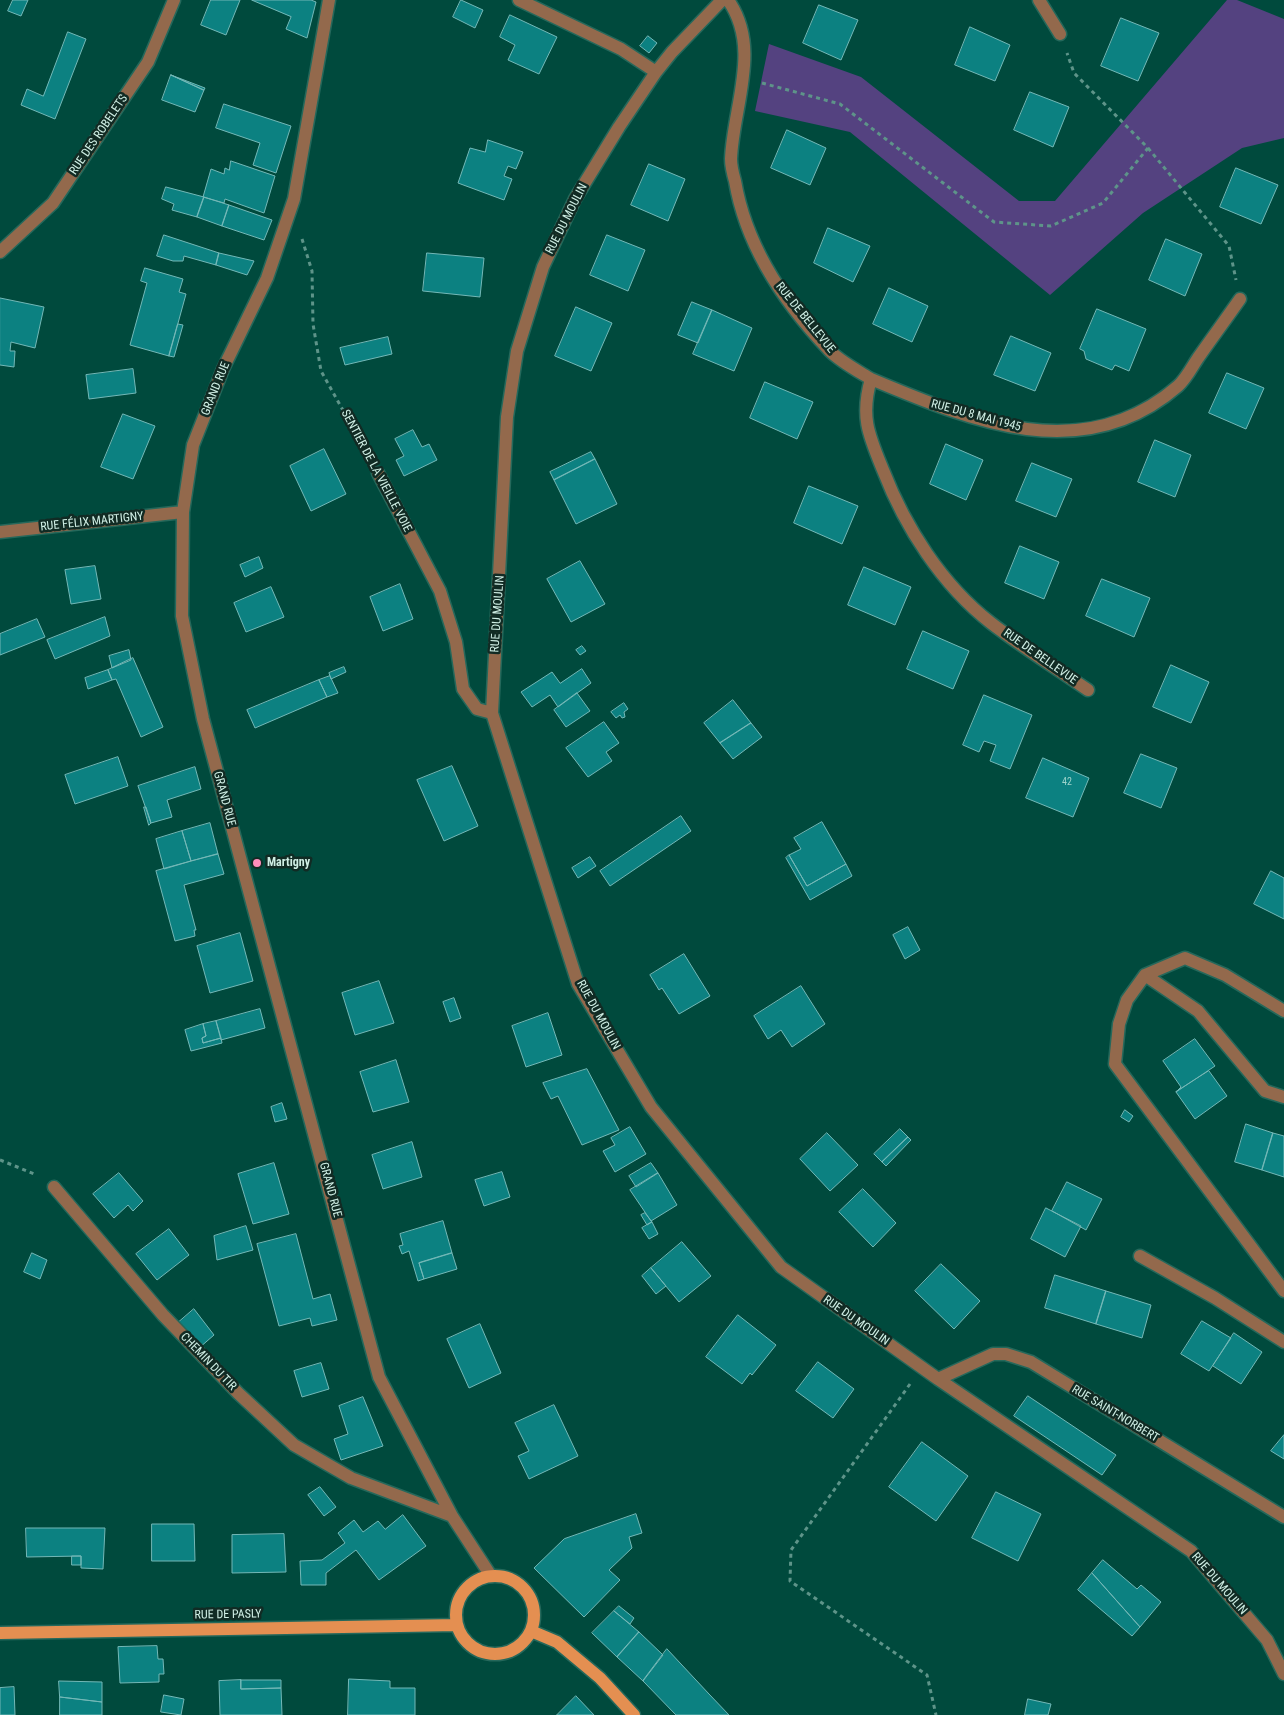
<!DOCTYPE html>
<html>
<head>
<meta charset="utf-8">
<style>
	body { margin:0 }
	canvas { display:block; background:#004a3d }
</style>
</head>
<body>
<canvas width="1284" height="1715"></canvas>
<script>
const ctx = document.querySelector('canvas').getContext('2d');
ctx.lineJoin = 'round';
function fillPath(path, color) {
  ctx.fillStyle = color;
  ctx.fill(path, 'evenodd');
}
function stroke(path, color, width, dash) {
  ctx.strokeStyle = color;
  ctx.lineWidth = width;
  ctx.lineCap = dash ? 'butt' : 'round';
  ctx.setLineDash(dash || []);
  ctx.stroke(path);
}
function drawText(font, color, halo, rows, align = 'center') {
  ctx.font = font + ' "Roboto Condensed",sans-serif';
  ctx.lineWidth = 5;
  ctx.setLineDash([]);
  ctx.textBaseline = 'middle';
  ctx.strokeStyle = halo;
  ctx.fillStyle = color;
  for (const [text, x, y, turn = 0] of rows) {
    ctx.save();
    ctx.translate(x, y);
    ctx.rotate((+turn || 0) * Math.PI / 180);
    ctx.textAlign = isNaN(turn) ? turn : align;
    if (halo) ctx.strokeText(text, 0, 0);
    ctx.fillText(text, 0, 0);
    ctx.restore();
  }
}
fillPath(new Path2D(`
	M 1227,0 L 1237,0 L 1284,19 L 1284,138 L 1242,148 L 1143,213 L 1050,295 L 850,132 L 755,111 L 769,44 L 861,77 L 1019,201 L 1055,201 Z`), '#544280');
const building = new Path2D(`
	M 13,0 L 28,0 L 21,16 L 8,11 Z
	M 211,0 L 240,0 L 226,35 L 201,25 Z
	M 252,0 L 311,0 L 316,2 L 307,38 L 286,29 L 291,17 Z
	M 461,0 L 483,10 L 475,28 L 453,17 Z
	M 819,5 L 858,20 L 841,60 L 803,43 Z
	M 510,15 L 557,37 L 539,74 L 508,60 L 515,45 L 500,37 Z
	M 1121,18 L 1159,33 L 1138,81 L 1101,66 Z
	M 970,27 L 1010,45 L 995,81 L 955,65 Z
	M 68,32 L 86,39 L 55,119 L 21,105 L 27,89 L 43,96 Z
	M 648,36 L 657,43 L 649,53 L 640,46 Z
	M 171,75 L 204,90 L 195,112 L 162,100 Z
	M 171,75 L 205,88 L 204,90 Z
	M 1030,92 L 1069,107 L 1053,147 L 1014,130 Z
	M 224,104 L 291,126 L 276,173 L 253,165 L 260,143 L 216,128 Z
	M 787,130 L 826,148 L 810,185 L 771,168 Z
	M 488,140 L 523,152 L 516,169 L 508,166 L 504,176 L 512,179 L 504,200 L 458,183 L 470,148 L 485,152 Z
	M 231,161 L 275,176 L 264,213 L 225,199 L 224,203 L 203,197 L 211,169 L 224,174 L 225,168 L 229,170 Z
	M 649,164 L 685,179 L 668,221 L 631,205 Z
	M 1236,168 L 1278,185 L 1261,224 L 1220,207 Z
	M 166,187 L 204,197 L 197,217 L 172,210 L 174,204 L 162,199 Z
	M 204,197 L 229,205 L 222,226 L 197,217 Z
	M 229,205 L 272,220 L 264,240 L 222,226 Z
	M 828,228 L 870,246 L 853,282 L 814,263 Z
	M 164,235 L 219,253 L 216,265 L 184,256 L 183,261 L 173,261 L 157,256 Z
	M 607,235 L 645,250 L 628,291 L 590,275 Z
	M 1166,239 L 1202,254 L 1185,296 L 1149,280 Z
	M 219,253 L 254,261 L 247,275 L 216,265 Z
	M 427,253 L 484,258 L 480,297 L 423,291 Z
	M 145,268 L 183,279 L 179,292 L 186,294 L 169,356 L 130,345 L 147,283 L 141,281 Z
	M 889,288 L 928,306 L 912,342 L 873,324 Z
	M 0,298 L 44,307 L 35,348 L 11,342 L 10,351 L 15,351 L 14,367 L 0,365 Z
	M 692,302 L 712,310 L 698,343 L 678,335 Z
	M 576,307 L 612,323 L 591,371 L 555,356 Z
	M 1097,309 L 1146,329 L 1129,371 L 1115,365 L 1112,370 L 1086,359 L 1084,351 L 1080,349 Z
	M 712,310 L 752,328 L 734,371 L 693,354 Z
	M 178,324 L 183,325 L 174,357 L 169,356 Z
	M 1011,336 L 1051,353 L 1035,391 L 994,375 Z
	M 388,337 L 392,354 L 345,365 L 340,348 Z
	M 133,369 L 136,393 L 89,399 L 86,375 Z
	M 1227,373 L 1264,388 L 1246,429 L 1209,413 Z
	M 765,382 L 813,402 L 797,439 L 750,418 Z
	M 123,414 L 155,426 L 133,479 L 101,467 Z
	M 413,430 L 422,447 L 429,444 L 437,460 L 404,476 L 396,460 L 404,456 L 395,439 Z
	M 1155,440 L 1191,455 L 1175,497 L 1138,482 Z
	M 946,444 L 983,460 L 966,500 L 930,484 Z
	M 324,449 L 346,494 L 311,511 L 290,466 Z
	M 591,452 L 595,459 L 554,480 L 550,472 Z
	M 595,459 L 617,504 L 576,524 L 554,480 Z
	M 1032,463 L 1072,479 L 1056,517 L 1016,501 Z
	M 809,486 L 858,506 L 842,544 L 794,523 Z
	M 1020,546 L 1059,562 L 1044,599 L 1005,583 Z
	M 259,557 L 263,568 L 245,577 L 240,565 Z
	M 580,561 L 605,604 L 571,622 L 547,579 Z
	M 95,566 L 101,599 L 71,604 L 65,570 Z
	M 864,567 L 911,587 L 895,625 L 848,605 Z
	M 1102,579 L 1150,598 L 1134,637 L 1086,616 Z
	M 400,584 L 413,619 L 383,631 L 370,597 Z
	M 271,587 L 284,617 L 246,632 L 234,603 Z
	M 105,617 L 110,636 L 55,659 L 47,640 Z
	M 37,619 L 45,637 L 0,655 L 0,634 Z
	M 923,631 L 969,651 L 953,689 L 907,669 Z
	M 582,646 L 586,651 L 580,655 L 576,650 Z
	M 129,650 L 131,660 L 112,668 L 109,656 Z
	M 133,658 L 163,727 L 141,737 L 116,679 L 112,680 L 108,670 Z
	M 1171,665 L 1209,682 L 1191,723 L 1153,707 Z
	M 344,667 L 346,672 L 331,679 L 329,673 Z
	M 582,669 L 591,683 L 558,707 L 550,695 L 532,707 L 521,692 L 552,672 L 560,683 Z
	M 108,670 L 112,680 L 88,689 L 85,678 Z
	M 330,676 L 338,693 L 327,697 L 319,680 Z
	M 319,680 L 327,697 L 255,728 L 247,710 Z
	M 577,693 L 590,711 L 566,727 L 554,710 Z
	M 984,695 L 1032,715 L 1010,769 L 990,761 L 996,745 L 984,741 L 979,752 L 963,745 Z
	M 733,700 L 751,723 L 720,743 L 704,723 Z
	M 624,703 L 628,709 L 624,712 L 625,717 L 622,718 L 620,715 L 616,718 L 611,712 Z
	M 604,722 L 619,743 L 606,752 L 612,761 L 588,777 L 566,748 Z
	M 751,723 L 762,737 L 733,759 L 720,743 Z
	M 1141,754 L 1177,768 L 1161,808 L 1124,793 Z
	M 118,757 L 128,786 L 75,804 L 65,775 Z
	M 1043,758 L 1089,778 L 1073,817 L 1026,798 Z
	M 452,766 L 478,826 L 444,841 L 417,780 Z
	M 195,767 L 201,789 L 167,800 L 172,817 L 151,823 L 138,786 Z
	M 144,807 L 146,807 L 151,823 L 149,825 Z
	M 681,816 L 691,831 L 610,886 L 600,871 Z
	M 822,822 L 846,864 L 807,886 L 789,855 L 801,849 L 794,838 Z
	M 210,823 L 218,854 L 191,861 L 182,831 Z
	M 182,831 L 191,861 L 164,869 L 156,839 Z
	M 218,854 L 224,874 L 184,885 L 196,930 L 194,930 L 195,936 L 175,941 L 156,871 Z
	M 789,855 L 807,886 L 846,864 L 852,876 L 810,900 L 786,858 Z
	M 590,857 L 596,866 L 578,878 L 572,868 Z
	M 1271,871 L 1284,878 L 1284,919 L 1254,904 Z
	M 908,927 L 920,950 L 905,959 L 893,935 Z
	M 240,933 L 253,981 L 210,993 L 197,946 Z
	M 684,954 L 710,996 L 679,1014 L 662,988 L 659,990 L 650,975 Z
	M 379,981 L 394,1023 L 355,1035 L 342,993 Z
	M 801,986 L 825,1024 L 792,1047 L 781,1030 L 768,1039 L 754,1016 Z
	M 454,998 L 461,1018 L 450,1022 L 443,1002 Z
	M 260,1009 L 265,1028 L 221,1040 L 216,1021 Z
	M 548,1013 L 562,1055 L 526,1067 L 512,1026 Z
	M 216,1021 L 221,1038 L 203,1043 L 202,1038 L 206,1036 L 203,1024 Z
	M 203,1024 L 206,1036 L 202,1038 L 203,1043 L 221,1038 L 222,1043 L 191,1051 L 185,1030 Z
	M 1195,1039 L 1215,1066 L 1176,1092 L 1181,1087 L 1163,1061 Z
	M 396,1060 L 409,1102 L 373,1112 L 360,1072 Z
	M 587,1069 L 619,1130 L 582,1145 L 558,1096 L 551,1099 L 543,1083 Z
	M 1209,1071 L 1227,1096 L 1195,1119 L 1176,1092 Z
	M 282,1103 L 287,1119 L 275,1122 L 271,1107 Z
	M 1125,1110 L 1133,1116 L 1129,1122 L 1121,1117 Z
	M 1246,1124 L 1273,1133 L 1262,1170 L 1235,1162 Z
	M 630,1127 L 646,1154 L 615,1172 L 603,1151 L 615,1145 L 611,1138 Z
	M 900,1129 L 908,1137 L 882,1162 L 874,1154 Z
	M 827,1133 L 858,1165 L 830,1191 L 800,1159 Z
	M 1273,1133 L 1284,1136 L 1284,1177 L 1262,1170 Z
	M 908,1137 L 911,1140 L 886,1166 L 882,1162 Z
	M 412,1142 L 422,1177 L 383,1189 L 372,1155 Z
	M 274,1163 L 289,1214 L 253,1224 L 238,1174 Z
	M 651,1163 L 658,1173 L 636,1187 L 629,1176 Z
	M 502,1172 L 510,1197 L 484,1206 L 475,1180 Z
	M 119,1173 L 143,1201 L 133,1211 L 128,1205 L 114,1218 L 93,1194 Z
	M 658,1173 L 677,1205 L 651,1221 L 630,1190 Z
	M 1067,1182 L 1102,1199 L 1086,1230 L 1052,1211 Z
	M 863,1189 L 896,1223 L 873,1247 L 839,1212 Z
	M 1046,1208 L 1081,1226 L 1065,1257 L 1031,1239 Z
	M 645,1213 L 652,1222 L 647,1225 L 641,1215 Z
	M 443,1221 L 452,1253 L 419,1263 L 424,1279 L 418,1281 L 409,1251 L 402,1254 L 399,1246 L 403,1245 L 400,1234 Z
	M 652,1222 L 658,1234 L 649,1239 L 642,1228 Z
	M 246,1226 L 253,1250 L 217,1260 L 214,1236 Z
	M 169,1229 L 189,1255 L 157,1280 L 136,1254 Z
	M 296,1234 L 313,1299 L 330,1294 L 337,1320 L 312,1326 L 310,1318 L 279,1326 L 257,1244 Z
	M 682,1242 L 711,1276 L 679,1302 L 651,1268 Z
	M 32,1253 L 47,1260 L 40,1279 L 24,1272 Z
	M 452,1253 L 457,1269 L 424,1279 L 419,1263 Z
	M 941,1264 L 980,1301 L 954,1329 L 915,1291 Z
	M 651,1268 L 666,1286 L 656,1294 L 642,1276 Z
	M 1055,1275 L 1106,1291 L 1096,1324 L 1045,1308 Z
	M 1106,1291 L 1151,1305 L 1142,1338 L 1096,1324 Z
	M 194,1309 L 214,1335 L 199,1348 L 179,1322 Z
	M 738,1315 L 776,1345 L 752,1375 L 750,1373 L 742,1384 L 706,1357 Z
	M 1202,1321 L 1231,1338 L 1209,1371 L 1181,1354 Z
	M 480,1324 L 501,1373 L 469,1388 L 447,1339 Z
	M 1234,1333 L 1262,1352 L 1241,1384 L 1213,1366 Z
	M 818,1362 L 854,1389 L 833,1418 L 796,1391 Z
	M 321,1363 L 329,1389 L 302,1397 L 294,1371 Z
	M 1028,1396 L 1116,1455 L 1102,1475 L 1014,1416 Z
	M 363,1397 L 383,1446 L 341,1460 L 334,1439 L 348,1434 L 339,1406 Z
	M 554,1405 L 578,1456 L 529,1479 L 518,1456 L 529,1451 L 515,1423 Z
	M 1284,1435 L 1284,1459 L 1271,1451 Z
	M 922,1442 L 968,1476 L 936,1521 L 889,1487 Z
	M 320,1487 L 336,1507 L 324,1516 L 308,1495 Z
	M 996,1492 L 1041,1514 L 1018,1561 L 972,1538 Z
	M 636,1514 L 642,1533 L 629,1537 L 632,1548 L 609,1570 L 620,1580 L 584,1617 L 534,1568 L 564,1539 Z
	M 403,1515 L 426,1546 L 379,1580 L 356,1550 L 326,1573 L 326,1585 L 301,1585 L 300,1561 L 322,1560 L 345,1543 L 338,1533 L 354,1520 L 363,1532 L 378,1521 L 385,1529 Z
	M 152,1524 L 194,1524 L 195,1561 L 152,1561 Z
	M 26,1528 L 105,1528 L 103,1569 L 81,1568 L 81,1556 L 27,1557 Z
	M 284,1534 L 286,1572 L 232,1573 L 232,1535 Z
	M 72,1556 L 81,1556 L 81,1565 L 72,1565 Z
	M 1103,1560 L 1137,1589 L 1141,1585 L 1161,1602 L 1140,1627 L 1092,1573 Z
	M 1092,1573 L 1140,1627 L 1132,1636 L 1078,1590 Z
	M 619,1606 L 634,1618 L 630,1624 L 614,1611 Z
	M 614,1611 L 639,1632 L 617,1657 L 592,1633 Z
	M 639,1632 L 663,1655 L 643,1681 L 617,1657 Z
	M 157,1646 L 158,1659 L 163,1659 L 164,1674 L 159,1674 L 159,1682 L 120,1683 L 118,1647 Z
	M 667,1649 L 709,1694 L 729,1715 L 676,1715 L 643,1681 Z
	M 349,1679 L 390,1681 L 390,1688 L 415,1688 L 415,1715 L 348,1715 Z
	M 241,1680 L 281,1680 L 281,1688 L 241,1689 Z
	M 241,1680 L 241,1689 L 281,1688 L 282,1715 L 220,1715 L 219,1681 Z
	M 59,1681 L 102,1682 L 102,1702 L 60,1697 Z
	M 14,1687 L 15,1715 L 0,1715 L 0,1688 Z
	M 164,1695 L 184,1699 L 181,1715 L 161,1712 Z
	M 576,1696 L 594,1715 L 557,1715 Z
	M 60,1697 L 102,1702 L 102,1715 L 60,1715 Z
	M 1028,1699 L 1051,1704 L 1048,1715 L 1025,1715 Z`);
fillPath(building, '#0c8181');
stroke(building, '#73b8b7', 1);
const minor = new Path2D(`
	M 329,0 L 294,199 L 267,278 L 223,369 L 193,445 L 183,512 L 182,616 L 203,719 L 379,1377 L 452,1516 L 491,1576
	M 519,0 L 621,49 L 656,72
	M 722,0 L 672,52 L 656,72 L 619,127 L 575,199 L 543,267 L 517,351 L 507,417 L 492,713 L 578,984 L 651,1107 L 781,1267 L 938,1379 L 1191,1551 L 1267,1640 L 1284,1674
	M 728,0 C 762,48 733,106 731,159 C 731,166 733,174 735,181 C 746,246 785,304 830,351 C 841,362 858,371 871,379 C 860,417 869,436 883,470 C 905,527 942,585 991,623 C 1022,647 1056,668 1088,690
	M 1039,0 L 1060,34
	M 0,252 L 53,203 L 148,62 L 174,0
	M 871,379 C 971,421 1084,468 1178,386 C 1186,379 1192,367 1198,358 C 1212,338 1226,319 1240,299
	M 378,473 L 440,591 L 456,642 L 463,689 L 477,709 L 492,713
	M 0,532 L 183,512
	M 1145,975 L 1198,1011 L 1265,1091 L 1284,1097
	M 1284,1011 L 1225,975 L 1185,958 L 1145,975 L 1127,1000 L 1119,1024 L 1115,1064 L 1284,1291
	M 54,1187 L 163,1315 L 238,1393 L 294,1445 L 351,1478 L 452,1516
	M 1140,1256 L 1215,1298 L 1284,1342
	M 938,1379 L 993,1354 L 1006,1354 L 1031,1362 L 1284,1517`);
const major = new Path2D(`
	M456 1615a39 39 0 1 1 78 0a39 39 0 1 1-78 0Z
	M 531,1631 L 557,1642 L 600,1678 L 634,1715
	M 0,1633 L 457,1625`);
stroke(minor, '#25685b', 15);
stroke(major, '#25685b', 15);
stroke(new Path2D(`
	M 762,83 L 840,104 L 994,222 L 1051,226 L 1103,203 L 1148,148 L 1074,73 L 1067,53
	M 1148,148 L 1229,246 L 1236,280
	M 302,239 L 312,271 L 313,324 L 321,371 L 368,455
	M 0,1160 L 37,1175
	M 910,1384 L 791,1550 L 790,1581 L 927,1675 L 936,1715`), '#5e9489', 3, [4, 4]);
stroke(minor, '#93694c', 12);
stroke(major, '#e48f51', 12);
for (const [x, y, r, color] of [
	[257,863,5,"#fe8ebc"]
]) {
  const dot = new Path2D();
  dot.arc(x, y, r, 0, 2 * Math.PI);
  ctx.fillStyle = color;
  ctx.fill(dot);
  stroke(dot, '#112b24', 2);
}
drawText('10px', '#9fd4cc', null, [
	["42",1067,782]
]);
drawText('12px', '#d0efe5', '#112b24', [
	["RUE DES ROBELETS",99,135,-56],
	["RUE DU MOULIN",567,219,-63],
	["RUE DE BELLEVUE",805,318,51],
	["GRAND RUE",216,389,-68],
	["RUE DU 8 MAI 1945",976,416,15],
	["SENTIER DE LA VIEILLE VOIE",376,471,62],
	["RUE FÉLIX MARTIGNY",92,522,-6],
	["RUE DU MOULIN",498,614,-86],
	["RUE DE BELLEVUE",1040,657,35],
	["GRAND RUE",224,799,75],
	["RUE DU MOULIN",598,1015,61],
	["GRAND RUE",330,1190,75],
	["RUE DU MOULIN",856,1321,35],
	["CHEMIN DU TIR",208,1362,46],
	["RUE SAINT-NORBERT",1115,1414,31],
	["RUE DU MOULIN",1219,1584,49],
	["RUE DE PASLY",228,1615,-1]
]);
drawText('bold 12px', '#d0efe5', '#112b24', [
	["Martigny",267,863]
], 'left');
</script>
</body>
</html>
